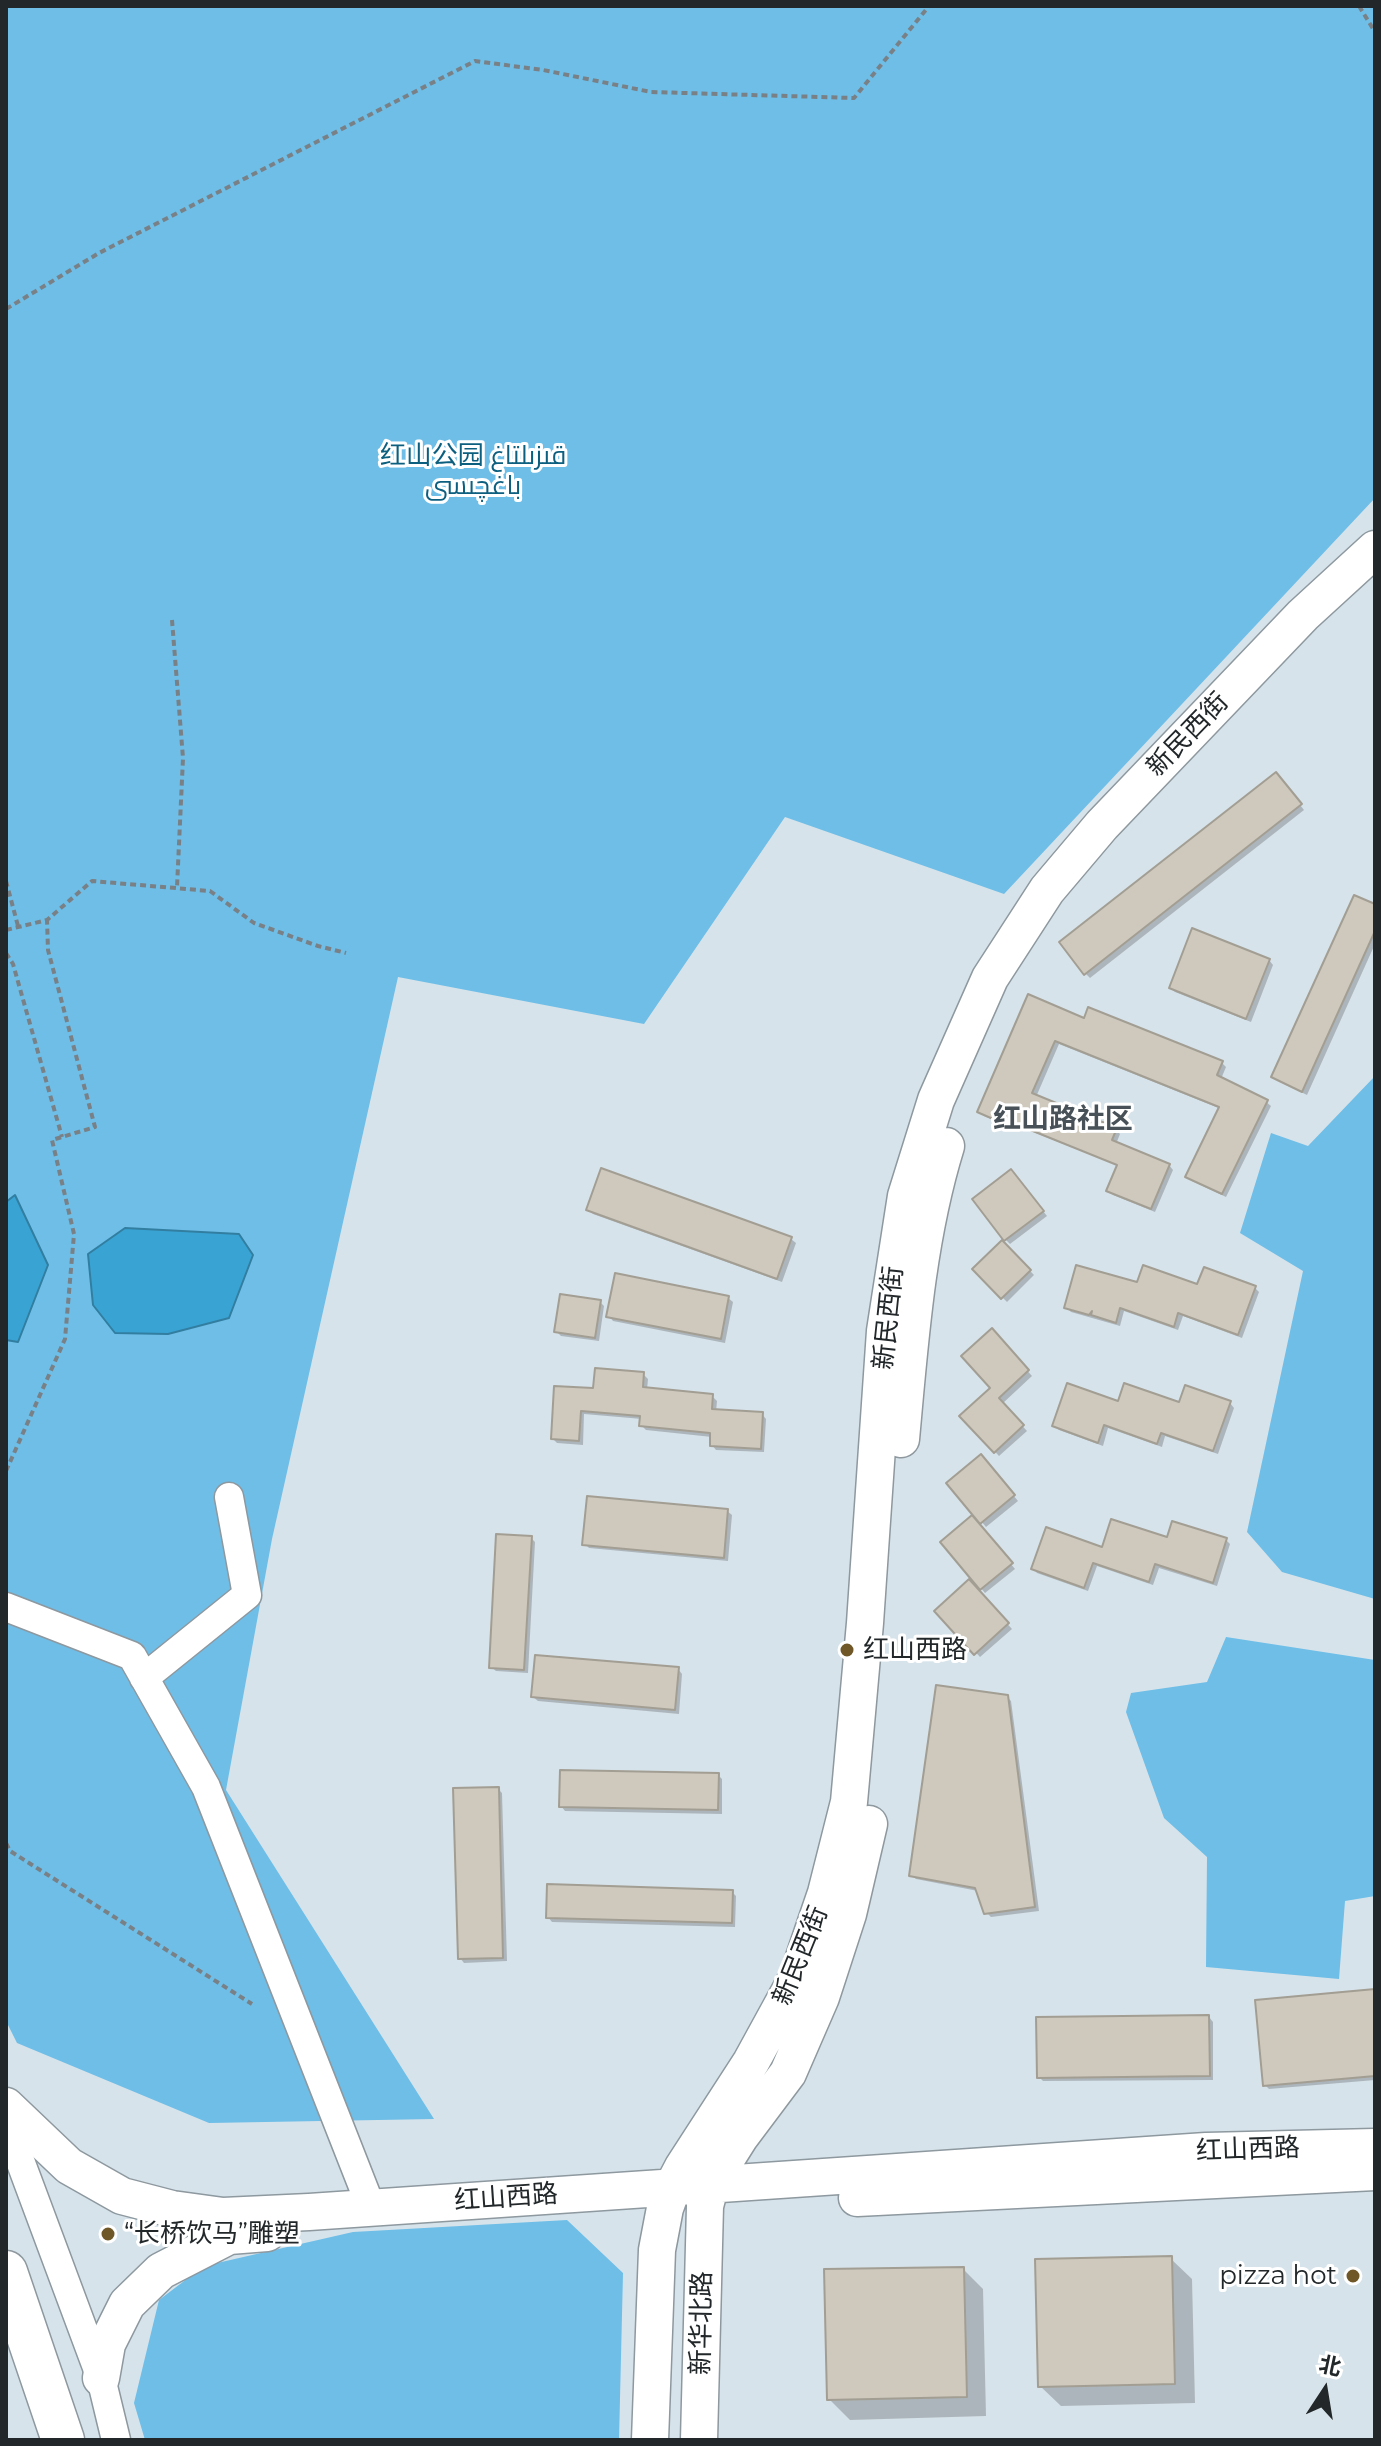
<!DOCTYPE html>
<html>
<head>
<meta charset="utf-8">
<style>
	body { margin:0 }
	#map { position:relative; width:1381px; height:2446px; overflow:hidden; background:#d7e3ea; font-family:Montserrat,"Noto Sans SC",sans-serif }
	canvas { display:block }
	.frame { position:absolute; inset:0; border:8px solid #222729; pointer-events:none }
	.north { position:absolute; left:1285px; top:2350px; width:80px; height:80px; -webkit-text-stroke:6px #fff; paint-order:stroke; rotate:12deg; font-size:22px; font-weight:700; line-height:32px; text-align:center; color:#222729 }
	.north::after { content:''; display:block; margin:auto; width:28px; height:36px; background:#222729; clip-path:polygon(50% 0,100% 100%,50% 72%,0 100%) }
</style>
</head>
<body>
<div id="map">
<canvas width="1381" height="2446"></canvas>
<div class="frame"></div>
<div class="north">北</div>
</div>
<script>
const ctx = document.querySelector('canvas').getContext('2d');
ctx.lineJoin = 'round';
function fillPath(path, color) {
  ctx.fillStyle = color;
  ctx.fill(path, 'evenodd');
}
function stroke(path, color, width, dash) {
  ctx.strokeStyle = color;
  ctx.lineWidth = width;
  ctx.lineCap = dash ? 'butt' : 'round';
  ctx.setLineDash(dash || []);
  ctx.stroke(path);
}
function drawText(font, color, halo, rows, align = 'center') {
  ctx.font = font + ' Montserrat,Cairo,"Noto Sans SC",sans-serif';
  ctx.lineWidth = 6;
  ctx.setLineDash([]);
  ctx.textBaseline = 'middle';
  ctx.strokeStyle = halo;
  ctx.fillStyle = color;
  for (const [text, x, y, turn = 0] of rows) {
    ctx.save();
    ctx.translate(x, y);
    ctx.rotate((+turn || 0) * Math.PI / 180);
    ctx.textAlign = isNaN(turn) ? turn : align;
    if (halo) ctx.strokeText(text, 0, 0);
    ctx.fillText(text, 0, 0);
    ctx.restore();
  }
}
fillPath(new Path2D(`
	M 6,6 L 1375,6 L 1375,498 L 1004,894 L 785,817 L 644,1024 L 398,977 L 272,1539 L 226,1790 L 434,2119 L 209,2123 L 17,2043 L 6,2021 Z
	M 1375,1076 L 1375,1599 L 1282,1572 L 1247,1532 L 1303,1271 L 1240,1233 L 1271,1133 L 1308,1146 Z
	M 1226,1637 L 1375,1660 L 1375,1896 L 1345,1901 L 1339,1979 L 1206,1967 L 1207,1857 L 1164,1818 L 1126,1712 L 1131,1693 L 1207,1682 Z
	M 567,2220 L 623,2273 L 619,2440 L 145,2440 L 134,2403 L 159,2300 L 204,2266 L 353,2232 Z`), '#6ebee8');
const water = new Path2D(`
	M 15,1195 L 48,1265 L 18,1342 L 6,1340 L 6,1202 Z
	M 125,1228 L 239,1234 L 253,1255 L 229,1318 L 168,1334 L 115,1333 L 93,1305 L 88,1254 Z`);
fillPath(water, '#39a4d4');
stroke(water, '#327ea1', 2);
fillPath(new Path2D(`
	M 1280,779 L 1304,810 L 1090,978 L 1086,974 Z
	M 1375,906 L 1375,944 L 1307,1095 L 1278,1081 L 1273,1077 Z
	M 1269,960 L 1273,965 L 1251,1022 L 1175,992 L 1171,988 Z
	M 1029,997 L 1085,1021 L 1222,1063 L 1226,1067 L 1221,1079 L 1266,1102 L 1271,1106 L 1226,1197 L 1192,1181 L 1187,1176 L 1221,1109 L 1059,1044 L 1036,1097 L 1116,1130 L 1120,1134 L 1116,1144 L 1169,1165 L 1173,1170 L 1155,1212 L 1113,1195 L 1109,1191 L 1119,1166 L 1023,1128 L 1021,1132 L 984,1116 L 979,1112 Z
	M 1015,1176 L 1047,1216 L 1010,1244 L 1006,1240 Z
	M 588,1209 L 791,1239 L 796,1243 L 782,1282 L 593,1214 Z
	M 1002,1242 L 1034,1275 L 1007,1302 L 974,1269 Z
	M 1138,1285 L 1255,1288 L 1259,1292 L 1242,1338 L 1183,1316 L 1178,1330 L 1124,1311 L 1120,1326 L 1071,1312 L 1066,1307 Z
	M 728,1298 L 733,1302 L 725,1343 L 613,1321 L 609,1316 Z
	M 600,1302 L 604,1306 L 599,1341 L 561,1336 L 556,1331 Z
	M 992,1331 L 1032,1376 L 1002,1404 L 1027,1431 L 999,1456 L 962,1416 L 993,1388 Z
	M 643,1374 L 648,1379 L 647,1390 L 712,1396 L 717,1401 L 716,1412 L 762,1414 L 766,1419 L 764,1452 L 716,1450 L 712,1445 L 712,1437 L 646,1430 L 641,1425 L 642,1419 L 584,1414 L 583,1445 L 557,1443 L 553,1439 L 595,1390 Z
	M 1230,1403 L 1234,1408 L 1218,1454 L 1165,1436 L 1162,1447 L 1108,1428 L 1103,1446 L 1059,1430 L 1055,1426 L 1119,1404 Z
	M 985,1461 L 1018,1501 L 986,1527 L 949,1483 Z
	M 727,1511 L 732,1515 L 728,1561 L 589,1548 L 585,1544 Z
	M 977,1523 L 1015,1569 L 985,1593 L 943,1543 Z
	M 531,1538 L 535,1542 L 528,1673 L 496,1671 L 491,1667 Z
	M 1168,1540 L 1226,1540 L 1230,1544 L 1217,1586 L 1159,1568 L 1153,1585 L 1097,1566 L 1088,1591 L 1037,1573 L 1033,1568 L 1103,1549 Z
	M 969,1582 L 1012,1629 L 980,1657 L 937,1611 Z
	M 678,1669 L 682,1674 L 679,1714 L 538,1701 L 533,1697 Z
	M 1007,1697 L 1011,1701 L 1039,1911 L 991,1917 L 986,1912 L 978,1891 L 916,1879 L 911,1875 Z
	M 718,1775 L 722,1779 L 722,1814 L 565,1811 L 561,1806 Z
	M 498,1789 L 502,1793 L 507,1961 L 464,1963 L 460,1958 Z
	M 732,1892 L 736,1896 L 735,1927 L 552,1922 L 548,1917 Z
	M 1375,1991 L 1375,2080 L 1269,2089 L 1265,2085 Z
	M 1209,2017 L 1213,2022 L 1213,2080 L 1043,2081 L 1039,2077 Z
	M 1171,2259 L 1192,2279 L 1195,2403 L 1061,2406 L 1040,2386 Z
	M 963,2269 L 983,2289 L 986,2416 L 850,2420 L 829,2399 Z`), '#0003');
const building = new Path2D(`
	M 1276,772 L 1302,804 L 1084,975 L 1059,942 Z
	M 1354,895 L 1375,904 L 1375,931 L 1302,1092 L 1271,1077 Z
	M 1192,928 L 1270,959 L 1246,1019 L 1169,988 Z
	M 1028,994 L 1084,1018 L 1088,1007 L 1223,1061 L 1217,1075 L 1268,1100 L 1222,1194 L 1185,1177 L 1219,1107 L 1055,1041 L 1032,1093 L 1117,1128 L 1112,1140 L 1170,1164 L 1151,1209 L 1106,1191 L 1117,1165 L 1018,1125 L 1016,1129 L 977,1112 Z
	M 601,1168 L 792,1237 L 777,1279 L 586,1210 Z
	M 1011,1169 L 1044,1211 L 1004,1241 L 972,1199 Z
	M 1002,1240 L 1031,1270 L 1001,1299 L 972,1269 Z
	M 1076,1265 L 1137,1282 L 1143,1265 L 1197,1284 L 1204,1267 L 1256,1286 L 1238,1335 L 1178,1313 L 1174,1327 L 1120,1308 L 1116,1323 L 1091,1315 L 1092,1311 L 1089,1315 L 1064,1308 Z
	M 615,1273 L 729,1296 L 721,1339 L 606,1317 Z
	M 560,1294 L 601,1300 L 595,1338 L 554,1332 Z
	M 992,1328 L 1029,1370 L 999,1398 L 1024,1425 L 994,1453 L 959,1416 L 990,1388 L 961,1356 Z
	M 595,1368 L 644,1372 L 643,1387 L 713,1394 L 712,1409 L 763,1412 L 761,1449 L 710,1446 L 710,1433 L 639,1426 L 640,1416 L 581,1411 L 579,1441 L 551,1439 L 554,1386 L 593,1388 Z
	M 1067,1383 L 1118,1401 L 1124,1383 L 1179,1402 L 1185,1385 L 1231,1401 L 1213,1451 L 1161,1433 L 1157,1444 L 1104,1425 L 1098,1443 L 1052,1426 Z
	M 981,1454 L 1015,1495 L 980,1524 L 946,1483 Z
	M 587,1496 L 728,1509 L 724,1558 L 582,1545 Z
	M 972,1515 L 1013,1563 L 980,1590 L 940,1542 Z
	M 1111,1519 L 1167,1537 L 1172,1521 L 1227,1538 L 1213,1583 L 1155,1564 L 1149,1582 L 1093,1563 L 1084,1588 L 1031,1569 L 1046,1527 L 1102,1547 Z
	M 496,1534 L 532,1536 L 524,1670 L 489,1668 Z
	M 969,1579 L 1009,1623 L 974,1655 L 934,1611 Z
	M 535,1655 L 679,1667 L 675,1710 L 531,1697 Z
	M 936,1685 L 1008,1695 L 1035,1907 L 984,1914 L 975,1888 L 909,1876 Z
	M 560,1770 L 719,1773 L 718,1810 L 559,1807 Z
	M 499,1787 L 503,1958 L 458,1959 L 453,1788 Z
	M 547,1884 L 733,1890 L 732,1923 L 546,1918 Z
	M 1375,1989 L 1375,2076 L 1263,2086 L 1255,2000 Z
	M 1209,2015 L 1210,2076 L 1037,2078 L 1036,2017 Z
	M 1172,2256 L 1175,2384 L 1038,2387 L 1035,2259 Z
	M 964,2267 L 967,2397 L 827,2400 L 824,2269 Z`);
fillPath(building, '#cec8bd');
stroke(building, '#a39e93', 2);
const minor = new Path2D(`
	M 6,1607 L 132,1656 L 206,1787 L 371,2207
	M 144,1678 L 247,1595 L 229,1497
	M 6,2123 L 101,2378 L 116,2440`);
const major = new Path2D(`
	M 901,1439 C 910,1341 917,1240 946,1146
	M 6,2106 L 69,2166 L 122,2196 L 172,2209 L 223,2216 L 309,2212 L 1206,2151 L 1375,2147
	M 857,2198 L 1375,2172
	M 101,2378 L 107,2344 L 127,2304 L 161,2271 L 229,2236 L 267,2233
	M 650,2440 L 657,2250 L 665,2208 L 673,2186 L 683,2167 L 751,2062 L 797,1978 L 826,1893 L 849,1802 L 865,1623 L 885,1331 L 906,1196 L 936,1100 L 990,978 L 1047,890 L 1102,825 L 1303,615 L 1375,549
	M 699,2440 L 705,2206 L 711,2183 L 740,2137 L 788,2073 L 821,1997 L 848,1914 L 869,1824`);
const highway = new Path2D(`
	M 6,2272 L 63,2440`);
stroke(minor, '#8d989f', 31);
stroke(major, '#8d989f', 39);
stroke(highway, '#8d989f', 45);
stroke(new Path2D(`
	M 1359,6 L 1375,32
	M 6,309 L 99,253 L 475,61 L 543,70 L 651,92 L 854,98 L 929,6
	M 172,620 L 183,758 L 177,887
	M 6,881 L 18,926
	M 6,930 L 47,920 L 92,881 L 210,891 L 254,923 L 318,946 L 346,953
	M 6,953 L 13,964 L 62,1137
	M 6,1471 L 65,1339 L 74,1234 L 52,1140 L 95,1127 L 48,950 L 47,920
	M 6,1843 L 10,1851 L 252,2004`), '#798186', 4, [6, 4]);
stroke(minor, '#fff', 28);
stroke(major, '#fff', 36);
stroke(highway, '#fff', 42);
for (const [x, y, r, color] of [
	[847,1650,8,"#6f5728"],
	[108,2234,8,"#6f5728"],
	[1353,2276,8,"#6f5728"]
]) {
  const dot = new Path2D();
  dot.arc(x, y, r, 0, 2 * Math.PI);
  ctx.fillStyle = color;
  ctx.fill(dot);
  stroke(dot, '#fff', 3);
}
drawText('26px', '#0d5f80', '#fff', [
	["红山公园 قىزىلتاغ",473,456],
	["باغچىسى",473,486]
]);
drawText('26px', '#222729', '#fff', [
	["新民西街",1188,735,-46],
	["新民西街",889,1318,-84],
	["新民西街",801,1956,-68],
	["红山西路",1248,2150,-2],
	["红山西路",506,2198,-4],
	["新华北路",702,2323,-89]
]);
drawText('26px', '#222729', '#fff', [
	["红山西路",863,1650],
	["“长桥饮马”雕塑",124,2234],
	["pizza hot",1337,2276,"right"]
], 'left');
drawText('bold 28px', '#475157', '#fff', [
	["红山路社区",1063,1120]
]);
</script>
</body>
</html>
